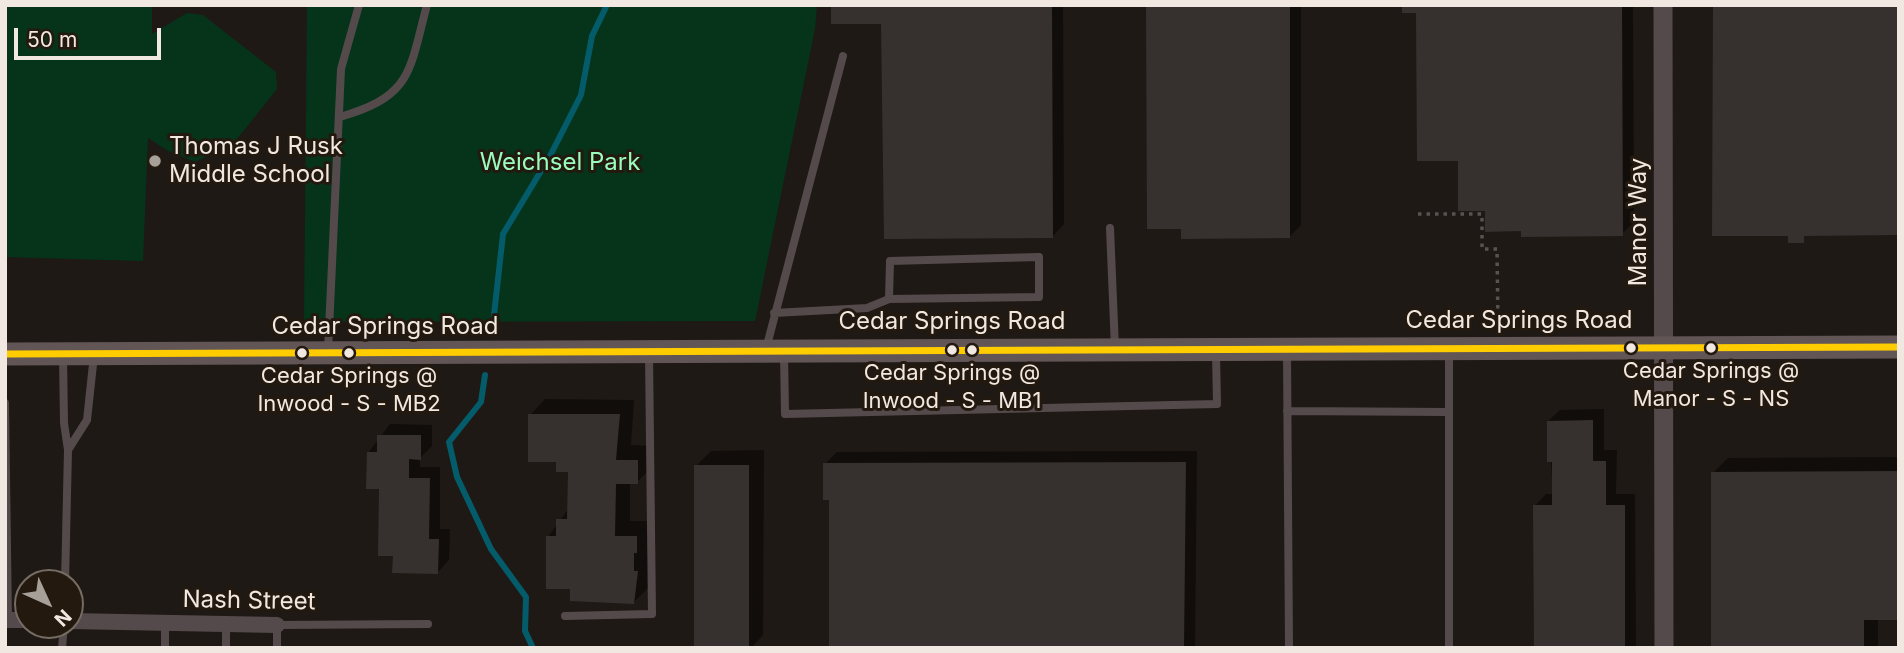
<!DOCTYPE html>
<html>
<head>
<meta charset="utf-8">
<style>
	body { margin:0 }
	#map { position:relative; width:1904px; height:653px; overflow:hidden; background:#1e1914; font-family:Inter,sans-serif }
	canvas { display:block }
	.frame { position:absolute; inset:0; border:7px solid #f0e8e1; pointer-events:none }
	.north { position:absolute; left:14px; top:569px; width:70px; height:70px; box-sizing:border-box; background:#23190f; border:2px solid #756c63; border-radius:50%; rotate:135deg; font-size:19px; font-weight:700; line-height:28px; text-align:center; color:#f0e8e1 }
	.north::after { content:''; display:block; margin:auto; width:24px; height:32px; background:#a6a099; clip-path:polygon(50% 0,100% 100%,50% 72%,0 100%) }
	.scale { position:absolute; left:14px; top:28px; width:147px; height:32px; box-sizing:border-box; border:4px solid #f0e8e1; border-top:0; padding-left:9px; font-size:21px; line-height:24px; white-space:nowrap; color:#f0e8e1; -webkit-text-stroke:5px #23190f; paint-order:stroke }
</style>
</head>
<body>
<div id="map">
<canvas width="1904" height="653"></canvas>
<div class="frame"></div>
<div class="north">N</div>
<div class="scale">50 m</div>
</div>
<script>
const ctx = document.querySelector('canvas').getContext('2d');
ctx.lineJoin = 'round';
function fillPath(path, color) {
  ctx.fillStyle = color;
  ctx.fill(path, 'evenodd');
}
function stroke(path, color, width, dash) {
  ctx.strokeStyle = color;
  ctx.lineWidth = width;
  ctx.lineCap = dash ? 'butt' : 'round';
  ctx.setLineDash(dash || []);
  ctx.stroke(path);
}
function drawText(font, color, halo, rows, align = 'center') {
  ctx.font = font + ' Inter,sans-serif';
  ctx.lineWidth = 6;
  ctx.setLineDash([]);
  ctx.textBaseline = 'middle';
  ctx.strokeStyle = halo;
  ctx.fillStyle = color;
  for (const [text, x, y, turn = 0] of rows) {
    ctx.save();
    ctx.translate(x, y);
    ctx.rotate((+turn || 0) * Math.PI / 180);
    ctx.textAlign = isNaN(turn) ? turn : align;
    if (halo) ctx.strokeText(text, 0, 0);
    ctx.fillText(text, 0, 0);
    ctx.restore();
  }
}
fillPath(new Path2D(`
	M 5,5 L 152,5 L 152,34 L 187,13 L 203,15 L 276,72 L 277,89 L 233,144 L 195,162 L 168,151 L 148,138 L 143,261 L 5,257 Z
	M 307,5 L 817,5 L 815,29 L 755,321 L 304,322 Z`), '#05341b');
fillPath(new Path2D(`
	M 833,5 L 1063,5 L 1064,224 L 1053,236 L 882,22 Z
	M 1148,5 L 1301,5 L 1301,225 L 1289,237 Z
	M 1403,5 L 1633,5 L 1634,222 L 1622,234 L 1487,210 L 1460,159 L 1418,11 Z
	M 545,399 L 634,400 L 631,445 L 652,446 L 652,467 L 637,482 L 630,482 L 630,521 L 651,521 L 649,587 L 634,602 L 548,537 L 569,508 L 570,470 L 557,461 L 530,415 Z
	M 1604,409 L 1604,450 L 1617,450 L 1616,494 L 1635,494 L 1636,648 L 1535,648 L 1535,506 L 1546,494 L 1553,494 L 1548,421 L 1560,410 Z
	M 390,424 L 432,425 L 432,446 L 420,458 L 420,467 L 440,467 L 440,529 L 450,529 L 449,560 L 438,572 L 395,555 L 381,487 L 368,453 Z
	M 764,450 L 763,635 L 751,648 L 734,648 L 696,466 L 711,451 Z
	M 1197,451 L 1195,648 L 831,648 L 831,498 L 825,464 L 837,452 Z
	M 1899,457 L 1899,618 L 1878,619 L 1878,648 L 1713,648 L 1713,473 L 1728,458 Z`), '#0007');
stroke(new Path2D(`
	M 494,315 L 503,234 L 550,156 L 581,95 L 592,36 L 607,5
	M 485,375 L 481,402 L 449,442 L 457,477 L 491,549 L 526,597 L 525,631 L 533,648`), '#045b6a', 6);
fillPath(new Path2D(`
	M 831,5 L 1052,5 L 1053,238 L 884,239 L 881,24 L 831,24 Z
	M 1146,5 L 1290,5 L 1290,238 L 1181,239 L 1181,229 L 1147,229 Z
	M 1402,5 L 1622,5 L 1623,236 L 1521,237 L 1521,231 L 1485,232 L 1485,211 L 1458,211 L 1458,161 L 1417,161 L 1416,13 L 1402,13 Z
	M 1713,5 L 1899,5 L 1899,235 L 1804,236 L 1804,243 L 1788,243 L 1788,236 L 1712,236 Z
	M 528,414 L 620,414 L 616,460 L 638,460 L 638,484 L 616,484 L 615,536 L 637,536 L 637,553 L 634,553 L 634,571 L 638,571 L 634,604 L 570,601 L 570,589 L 546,589 L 546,536 L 556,536 L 556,519 L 567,519 L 568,472 L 556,472 L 556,462 L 528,462 Z
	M 1593,420 L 1593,461 L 1606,461 L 1606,505 L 1625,505 L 1625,648 L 1534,648 L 1533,505 L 1552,505 L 1552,462 L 1547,462 L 1547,421 Z
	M 377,435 L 421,435 L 421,460 L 409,459 L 409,478 L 430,478 L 429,539 L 439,539 L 438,574 L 392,573 L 393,556 L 378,556 L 379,489 L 366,489 L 367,452 L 377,452 Z
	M 1186,462 L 1184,648 L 829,648 L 829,500 L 823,500 L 823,463 Z
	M 694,465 L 749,465 L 749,648 L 694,646 Z
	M 1899,471 L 1899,620 L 1864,620 L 1864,648 L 1711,648 L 1711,472 Z`), '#36312f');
stroke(new Path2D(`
	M 1418,214 L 1482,214 L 1482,249 L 1497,249 L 1498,325`), '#5a5250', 3.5, [3.5, 5]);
stroke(new Path2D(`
	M 340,117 C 413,96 409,71 427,5
	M 1110,228 L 1115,348
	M 774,313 L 867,308 L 889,299 L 1039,297 L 1039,257 L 890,261 L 889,299
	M 766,349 L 843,56
	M 1287,350 L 1289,648
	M 328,351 L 341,69 L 359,5
	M 784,352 L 785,414 L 1217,404 L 1216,352
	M 63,355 L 64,423 L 68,450
	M 5,403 L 8,620
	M 1287,411 L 1449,412
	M 65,583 L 68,450 L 87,420 L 94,355
	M 565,616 L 652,614 L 649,354
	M 62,648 L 64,625
	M 165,648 L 165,623
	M 226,648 L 226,624
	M 277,648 L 277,625 L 428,624
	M 1449,648 L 1449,350`), '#554a4b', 8);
stroke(new Path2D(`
	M 5,620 L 28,620
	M 70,621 L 277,625`), '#554a4b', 16);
stroke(new Path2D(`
	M 1663,5 L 1664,648`), '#554a4b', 19);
stroke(new Path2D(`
	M 5,354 L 1899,347`), '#625556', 23);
stroke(new Path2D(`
	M 5,354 L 1899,347`), '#fc0', 7);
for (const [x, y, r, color] of [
	[155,161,7,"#a6a099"],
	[1631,348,6,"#f0e8e1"],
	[1711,348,6,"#f0e8e1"],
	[952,350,6,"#f0e8e1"],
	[972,350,6,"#f0e8e1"],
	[302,353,6,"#f0e8e1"],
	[349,353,6,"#f0e8e1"]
]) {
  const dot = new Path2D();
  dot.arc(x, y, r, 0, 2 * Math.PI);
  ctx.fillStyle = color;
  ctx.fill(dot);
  stroke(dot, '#23190f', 2.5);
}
drawText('22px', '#f0e8e1', '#23190f', [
	["Cedar Springs @",1711,371],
	["Manor - S - NS",1711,399],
	["Cedar Springs @",952,373],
	["Inwood - S - MB1",952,401],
	["Cedar Springs @",349,376],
	["Inwood - S - MB2",349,404]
]);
drawText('24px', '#f0e8e1', '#23190f', [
	["Thomas J Rusk",169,147],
	["Middle School",169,175]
], 'left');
drawText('24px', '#99fcbc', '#23190f', [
	["Weichsel Park",560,163]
]);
drawText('24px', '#f0e8e1', '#23190f', [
	["Manor Way",1639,222,-90],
	["Cedar Springs Road",1519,321],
	["Cedar Springs Road",952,322],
	["Cedar Springs Road",385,327],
	["Nash Street",249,601,1]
]);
</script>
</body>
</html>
